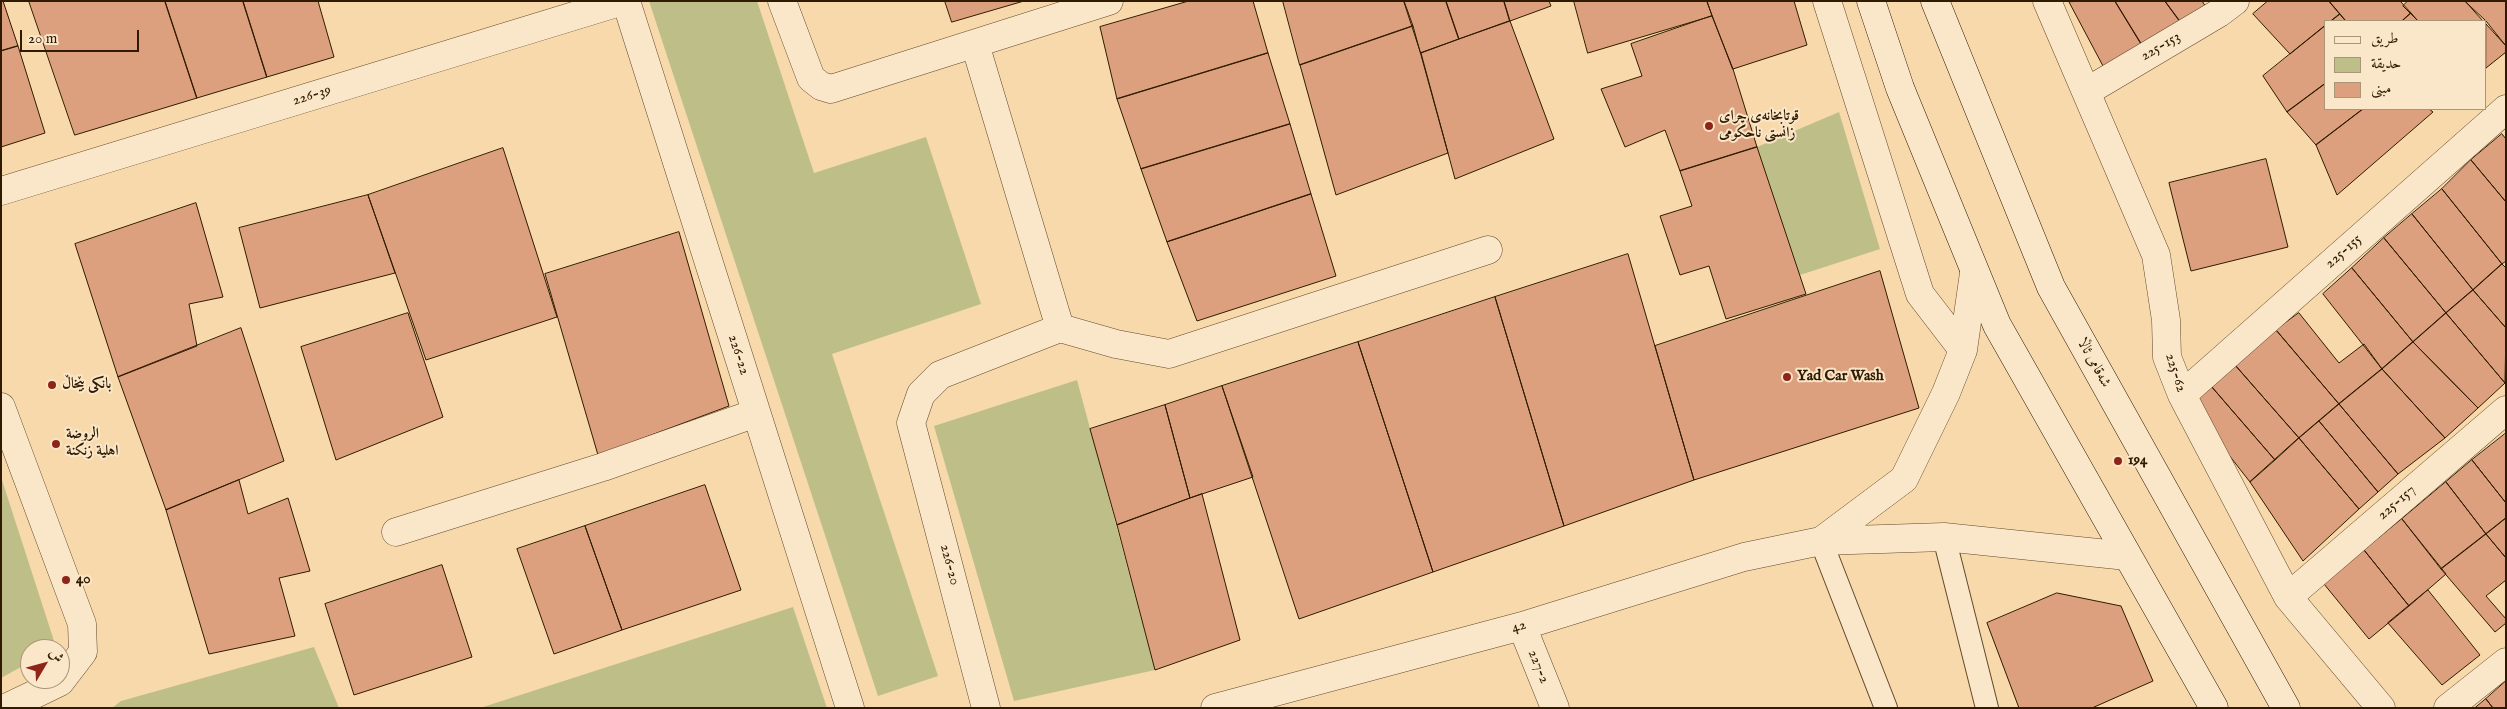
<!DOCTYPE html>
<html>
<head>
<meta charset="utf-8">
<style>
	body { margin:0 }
	#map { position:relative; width:2507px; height:709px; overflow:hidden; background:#f8d9ab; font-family:"IM FELL English",Amiri,serif }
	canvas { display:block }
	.frame { position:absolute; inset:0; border:2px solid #301b00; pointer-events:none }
	.legend { position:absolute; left:2324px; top:20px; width:162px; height:90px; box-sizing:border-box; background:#fae6c8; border:1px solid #a99578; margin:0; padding:6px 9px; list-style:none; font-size:15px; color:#301b00 }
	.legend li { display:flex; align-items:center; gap:10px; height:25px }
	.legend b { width:25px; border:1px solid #a99578 }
	.north { position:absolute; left:20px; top:639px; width:50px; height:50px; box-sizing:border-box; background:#fae6c8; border:1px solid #a99578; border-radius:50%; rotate:53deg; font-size:14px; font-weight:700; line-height:20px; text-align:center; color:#301b00 }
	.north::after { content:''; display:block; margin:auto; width:18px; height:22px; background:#8f2418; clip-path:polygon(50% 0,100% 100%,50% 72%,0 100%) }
	.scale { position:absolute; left:20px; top:30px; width:119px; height:22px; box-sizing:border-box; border:2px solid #301b00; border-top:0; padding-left:6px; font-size:15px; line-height:18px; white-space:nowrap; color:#301b00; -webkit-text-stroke:4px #fae6c8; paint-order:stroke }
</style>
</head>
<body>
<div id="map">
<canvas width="2507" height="709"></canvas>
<div class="frame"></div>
<ul class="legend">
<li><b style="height:6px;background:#fae6c8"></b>طريق</li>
<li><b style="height:14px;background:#bebf88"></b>حديقة</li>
<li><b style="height:14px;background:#dca07f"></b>مبنى</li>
</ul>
<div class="north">ش</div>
<div class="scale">20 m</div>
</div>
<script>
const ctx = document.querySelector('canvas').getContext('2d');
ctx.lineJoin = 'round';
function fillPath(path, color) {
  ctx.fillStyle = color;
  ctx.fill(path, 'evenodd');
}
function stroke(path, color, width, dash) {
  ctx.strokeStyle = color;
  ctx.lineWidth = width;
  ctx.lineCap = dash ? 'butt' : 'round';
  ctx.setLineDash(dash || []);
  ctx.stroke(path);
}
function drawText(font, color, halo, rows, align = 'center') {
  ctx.font = font + ' "IM FELL English",Amiri,serif';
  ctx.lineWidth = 4;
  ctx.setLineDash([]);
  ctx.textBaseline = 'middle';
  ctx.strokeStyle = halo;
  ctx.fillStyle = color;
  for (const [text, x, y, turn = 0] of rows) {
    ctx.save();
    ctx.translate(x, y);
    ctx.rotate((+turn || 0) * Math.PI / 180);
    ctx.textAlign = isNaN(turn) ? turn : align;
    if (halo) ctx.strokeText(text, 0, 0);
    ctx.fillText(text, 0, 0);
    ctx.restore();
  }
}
fillPath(new Path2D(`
	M 649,1 L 757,1 L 814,173 L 926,137 L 981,304 L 832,354 L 938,676 L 878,696 Z
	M 1839,112 L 1880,249 L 1800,275 L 1757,147 Z
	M 1077,380 L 1155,670 L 1014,701 L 934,426 Z
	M 1,477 L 56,647 L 52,649 L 30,649 L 30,662 L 1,678 Z
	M 793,607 L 827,708 L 480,708 Z
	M 314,647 L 339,708 L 112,708 L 121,701 Z`), '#bebf88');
const building = new Path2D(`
	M 1,1 L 3,1 L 18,46 L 1,51 Z
	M 29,1 L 165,1 L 197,98 L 75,135 Z
	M 165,1 L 243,1 L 267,77 L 197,98 Z
	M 243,1 L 318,1 L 334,57 L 267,77 Z
	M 945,1 L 1024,1 L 952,22 Z
	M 1189,1 L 1253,1 L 1268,53 L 1117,99 L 1100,27 Z
	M 1283,1 L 1404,1 L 1413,26 L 1300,65 Z
	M 1404,1 L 1446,1 L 1459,39 L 1421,53 Z
	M 1446,1 L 1504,1 L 1510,21 L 1459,39 Z
	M 1504,1 L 1549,1 L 1551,6 L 1510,21 Z
	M 1574,1 L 1707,1 L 1712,16 L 1588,53 Z
	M 1707,1 L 1794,1 L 1807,45 L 1733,69 Z
	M 2115,1 L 2165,1 L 2182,24 L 2142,45 Z
	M 2115,1 L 2142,45 L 2103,66 L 2069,2 Z
	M 2165,1 L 2202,1 L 2208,10 L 2182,24 Z
	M 2268,1 L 2329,1 L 2340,14 L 2331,21 L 2326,21 L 2326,25 L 2290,54 L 2253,14 Z
	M 2329,1 L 2400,1 L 2411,13 L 2402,21 L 2346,21 Z
	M 2408,1 L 2465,1 L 2483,21 L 2418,21 L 2403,6 Z
	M 2465,1 L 2506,1 L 2506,46 L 2486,21 Z
	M 2411,13 L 2418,21 L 2402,21 Z
	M 2340,14 L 2346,21 L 2331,21 Z
	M 1712,16 L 1733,69 L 1757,147 L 1680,171 L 1665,130 L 1625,147 L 1601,89 L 1642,76 L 1631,44 Z
	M 1510,21 L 1554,139 L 1455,179 L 1421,53 Z
	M 2486,24 L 2506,46 L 2506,52 L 2486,68 Z
	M 2326,25 L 2326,83 L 2287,112 L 2263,76 Z
	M 1413,26 L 1448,153 L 1336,195 L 1300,65 Z
	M 18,46 L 45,133 L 1,147 L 1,51 Z
	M 1268,53 L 1290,124 L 1141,169 L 1117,99 Z
	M 2326,83 L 2326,109 L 2363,109 L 2316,145 L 2287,112 Z
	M 2363,109 L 2429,109 L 2433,112 L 2337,195 L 2316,145 Z
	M 1290,124 L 1311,194 L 1167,242 L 1141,169 Z
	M 2502,134 L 2506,139 L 2506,202 L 2471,160 Z
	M 1757,147 L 1806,294 L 1726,319 L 1709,266 L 1680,275 L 1660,216 L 1692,206 L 1680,171 Z
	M 503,148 L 557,317 L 426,360 L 368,195 Z
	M 2266,159 L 2288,247 L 2191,271 L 2169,183 Z
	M 2471,160 L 2506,202 L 2506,261 L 2502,264 L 2442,189 Z
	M 2442,189 L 2502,264 L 2473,290 L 2412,214 Z
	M 1311,194 L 1336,276 L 1197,321 L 1167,242 Z
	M 368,195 L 395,273 L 260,308 L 239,228 Z
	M 196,203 L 223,297 L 189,304 L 197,346 L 118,377 L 75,244 Z
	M 2412,214 L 2473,290 L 2446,313 L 2384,238 Z
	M 679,232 L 729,406 L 598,455 L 545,274 Z
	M 2384,238 L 2446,313 L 2413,342 L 2352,268 Z
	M 1628,254 L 1694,480 L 1564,526 L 1495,297 Z
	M 2502,264 L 2506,268 L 2506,328 L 2473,290 Z
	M 2352,268 L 2413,342 L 2382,369 L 2323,294 Z
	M 1880,271 L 1919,408 L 1694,480 L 1655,346 Z
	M 2473,290 L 2506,328 L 2505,383 L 2446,313 Z
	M 1495,297 L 1564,526 L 1433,572 L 1358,342 Z
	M 408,313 L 443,417 L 336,460 L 301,347 Z
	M 2299,313 L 2339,363 L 2364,344 L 2382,369 L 2339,404 L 2276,330 Z
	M 2446,313 L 2505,383 L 2478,408 L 2413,342 Z
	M 241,328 L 284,461 L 166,510 L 118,377 Z
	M 2276,330 L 2339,404 L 2299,438 L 2235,365 Z
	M 1358,342 L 1433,572 L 1299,619 L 1222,386 Z
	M 2413,342 L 2478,408 L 2445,438 L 2382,369 Z
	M 2235,365 L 2299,438 L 2275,460 L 2211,386 Z
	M 2382,369 L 2445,438 L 2398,474 L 2339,404 Z
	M 1222,386 L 1253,477 L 1190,498 L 1165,405 Z
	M 2211,386 L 2275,460 L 2250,482 L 2196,413 L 2196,400 Z
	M 2339,404 L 2398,474 L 2378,492 L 2319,421 Z
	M 1165,405 L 1190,498 L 1117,525 L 1090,429 Z
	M 2319,421 L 2378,492 L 2359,509 L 2299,438 Z
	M 2505,434 L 2506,435 L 2506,503 L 2472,460 Z
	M 2299,438 L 2359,509 L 2303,561 L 2250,482 Z
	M 2472,460 L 2506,503 L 2506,518 L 2486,534 L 2446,482 Z
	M 239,480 L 248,514 L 288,498 L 310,571 L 279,578 L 295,636 L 209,654 L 166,510 Z
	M 2446,482 L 2486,534 L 2441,569 L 2402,519 Z
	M 705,485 L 741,590 L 622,630 L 585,526 Z
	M 1202,494 L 1240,640 L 1155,670 L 1117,525 Z
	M 2506,518 L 2506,558 L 2486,534 Z
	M 2402,519 L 2446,574 L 2409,606 L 2364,550 Z
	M 585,526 L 622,630 L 554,654 L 517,549 Z
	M 2486,534 L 2506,558 L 2506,580 L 2486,596 L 2506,619 L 2506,623 L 2495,632 L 2441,569 Z
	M 2364,550 L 2409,606 L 2369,639 L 2324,584 Z
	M 442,565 L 472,657 L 354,695 L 325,604 Z
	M 2428,590 L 2480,655 L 2442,685 L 2388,623 Z
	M 2057,593 L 2121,606 L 2153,681 L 2092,708 L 2019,708 L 1987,623 Z
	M 2506,681 L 2506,708 L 2493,708 L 2486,699 Z
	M 2486,699 L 2493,708 L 2475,708 Z`);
fillPath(building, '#dca07f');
stroke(building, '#301b00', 1);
const service = new Path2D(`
	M 1944,537 L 1987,708
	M 1821,541 L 1886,708`);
const minor = new Path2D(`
	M 626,1 L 850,708
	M 782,1 L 811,78 L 821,86 L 831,89 L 1109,1
	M 1827,1 L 1920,294 L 1963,350
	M 2047,1 L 2156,255 L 2166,320 L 2167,357 L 2182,395 L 2288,597 L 2381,708
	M 975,44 L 1060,328
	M 2086,92 L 2219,13 L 2235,1
	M 1,191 L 623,1
	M 2182,395 L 2506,109
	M 1,407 L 82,624 L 83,652 L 60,682 L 6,708
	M 396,532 L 603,467 L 756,413
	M 1821,541 L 1904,479 L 1946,393 L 1963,350 L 1974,273
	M 2288,597 L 2506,410
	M 1522,626 L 1555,708
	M 986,708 L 911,423 L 921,394 L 940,375 L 1060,328 L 1116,344 L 1169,354 L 1488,250
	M 1215,708 L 1522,626 L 1744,557 L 1821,541 L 1944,537 L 2127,556
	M 2448,708 L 2506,662`);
const secondary = new Path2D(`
	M 1871,1 L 1900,88 L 1997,325 L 2214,708
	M 1935,1 L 2051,287 L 2286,708`);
stroke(service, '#624a2b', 24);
stroke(minor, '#624a2b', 29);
stroke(secondary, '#301b00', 29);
stroke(service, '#fae6c8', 22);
stroke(minor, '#fae6c8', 28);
stroke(secondary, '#fae6c8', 28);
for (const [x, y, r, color] of [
	[1709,126,5,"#8f2418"],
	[1787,377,5,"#8f2418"],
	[52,385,5,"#8f2418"],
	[56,444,5,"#8f2418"],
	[2118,461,5,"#8f2418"],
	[66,580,5,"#8f2418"]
]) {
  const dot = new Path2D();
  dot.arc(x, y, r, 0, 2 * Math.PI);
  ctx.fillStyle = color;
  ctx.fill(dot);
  stroke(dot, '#fae6c8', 2);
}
drawText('15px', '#301b00', '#fae6c8', [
	["225-153",2161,47,-30],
	["226-39",312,96,-17],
	["225-155",2344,252,-41],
	["226-22",738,355,72],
	["شه‌قامی ئاڵا",2093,363,61],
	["225-62",2175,373,72],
	["225-157",2397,503,-41],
	["226-20",949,565,75],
	["42",1519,627,-16],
	["227-2",1538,667,68]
]);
drawText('bold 15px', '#301b00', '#fae6c8', [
	["قوتابخانەی چرای",1719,117],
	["زانستی ناحکومی",1719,134],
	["Yad Car Wash",1797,377],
	["بانکی بێخاڵ",62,385],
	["الروضة",66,435],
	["اهلية زنكنة",66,452],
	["194",2128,461],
	["40",76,580]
], 'left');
</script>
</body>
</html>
